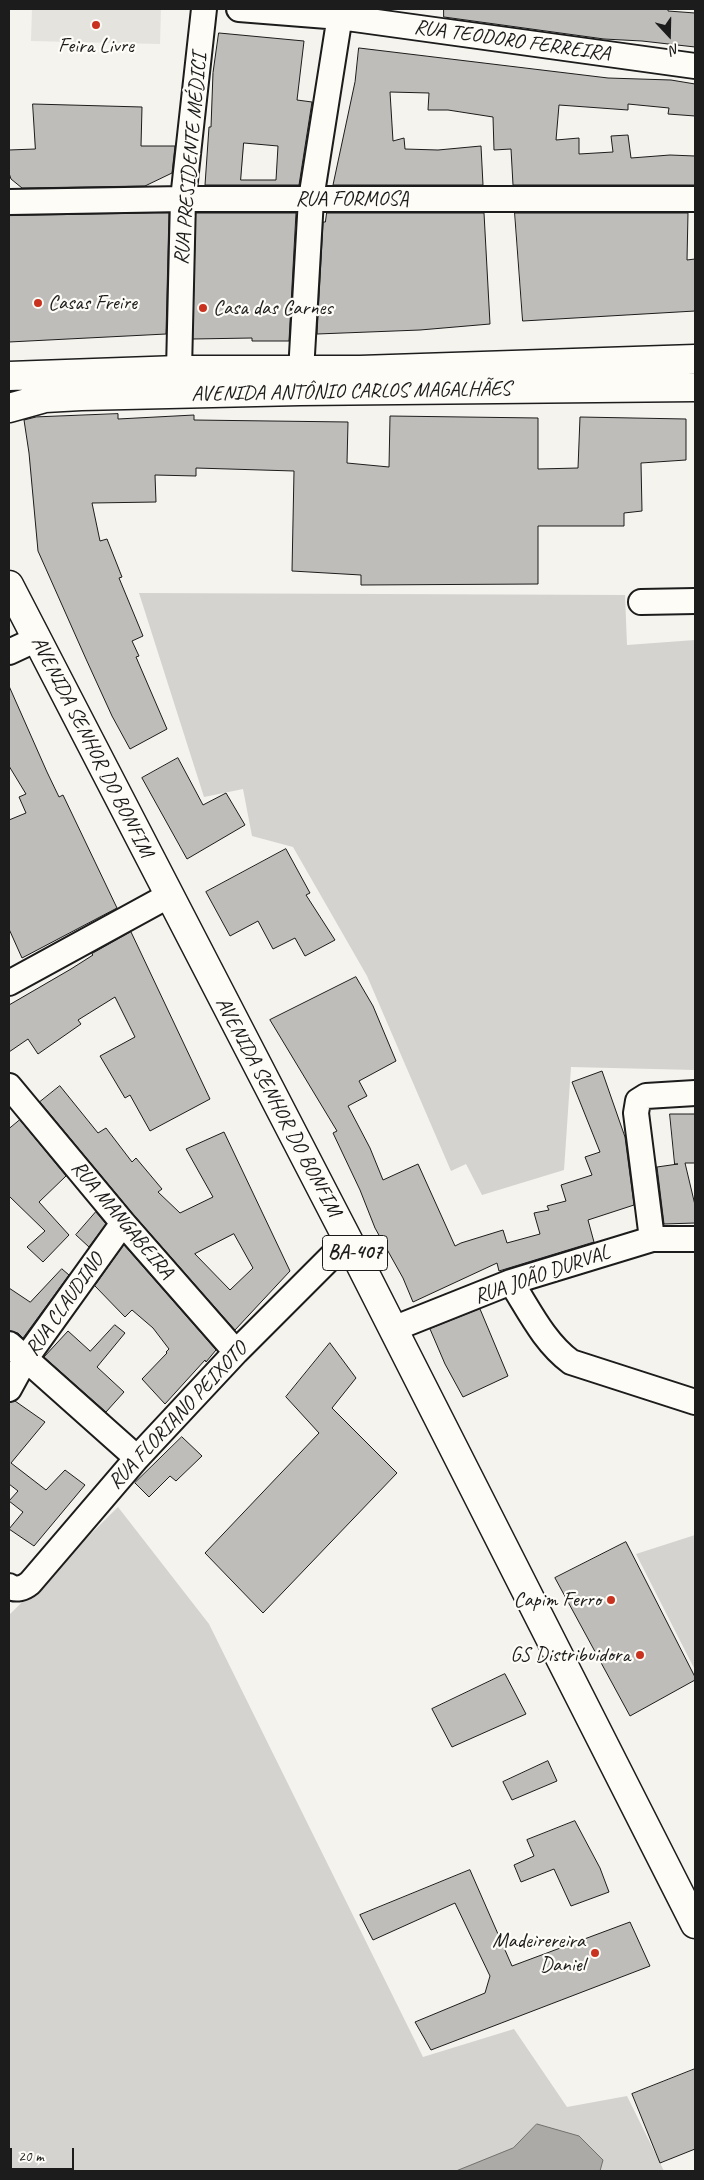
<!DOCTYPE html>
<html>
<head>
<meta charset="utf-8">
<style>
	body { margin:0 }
	#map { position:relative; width:704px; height:2180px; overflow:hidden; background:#f4f3ee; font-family:Caveat,sans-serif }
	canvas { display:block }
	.frame { position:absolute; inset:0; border:10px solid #1c1c1c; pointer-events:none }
	.north { position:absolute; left:644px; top:10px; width:50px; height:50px; -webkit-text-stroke:4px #fdfcf7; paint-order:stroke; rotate:159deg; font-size:14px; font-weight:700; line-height:20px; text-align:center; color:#1c1c1c }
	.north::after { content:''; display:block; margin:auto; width:18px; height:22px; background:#1c1c1c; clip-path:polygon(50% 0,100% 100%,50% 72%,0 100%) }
	.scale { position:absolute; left:10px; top:2148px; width:64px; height:22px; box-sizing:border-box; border:2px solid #1c1c1c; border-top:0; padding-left:6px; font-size:15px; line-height:18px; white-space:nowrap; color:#1c1c1c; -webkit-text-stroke:4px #fdfcf7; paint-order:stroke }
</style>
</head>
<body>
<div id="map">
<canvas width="704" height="2180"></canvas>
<div class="frame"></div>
<div class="north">N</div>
<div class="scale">20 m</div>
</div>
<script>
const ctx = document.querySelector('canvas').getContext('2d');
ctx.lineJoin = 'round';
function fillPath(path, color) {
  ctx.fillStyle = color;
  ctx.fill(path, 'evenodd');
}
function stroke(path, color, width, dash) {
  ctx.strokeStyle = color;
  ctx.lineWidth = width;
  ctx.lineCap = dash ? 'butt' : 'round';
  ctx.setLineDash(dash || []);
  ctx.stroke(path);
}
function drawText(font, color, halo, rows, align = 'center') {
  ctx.font = font + ' Caveat,sans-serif';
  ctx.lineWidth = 4.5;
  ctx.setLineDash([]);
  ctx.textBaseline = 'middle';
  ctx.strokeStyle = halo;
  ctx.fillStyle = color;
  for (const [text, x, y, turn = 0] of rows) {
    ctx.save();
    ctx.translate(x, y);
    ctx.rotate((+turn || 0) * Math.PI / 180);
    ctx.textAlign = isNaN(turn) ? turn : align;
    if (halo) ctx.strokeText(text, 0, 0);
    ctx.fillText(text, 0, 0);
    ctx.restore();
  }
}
fillPath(new Path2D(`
	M 32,9 L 161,9 L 160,44 L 31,41 Z`), '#e4e3de');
fillPath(new Path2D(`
	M 139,593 L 625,595 L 627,645 L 695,640 L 695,1070 L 571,1067 L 564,1170 L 482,1195 L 466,1164 L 451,1171 L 367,976 L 293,847 L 252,836 L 243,789 L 204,797 Z
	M 118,1507 L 209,1624 L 423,2057 L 514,2029 L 567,2107 L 627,2096 L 664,2171 L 9,2171 L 9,1615 Z
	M 695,1535 L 695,1670 L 636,1554 Z`), '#d4d3cf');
const water = new Path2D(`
	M 537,2124 L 579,2136 L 603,2160 L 600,2171 L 456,2171 L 513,2148 Z`);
fillPath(water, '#abaaa6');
stroke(water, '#72716f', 1);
const building = new Path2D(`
	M 444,9 L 668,9 L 668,11 L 695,13 L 695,47 L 642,41 L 604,39 L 444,17 Z
	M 219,33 L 304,41 L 297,100 L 312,102 L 299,185 L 205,185 L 209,127 L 211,127 L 213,73 ZM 244,143 L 278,146 L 276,180 L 241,180 Z
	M 359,48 L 608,78 L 671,80 L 695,84 L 695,116 L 668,114 L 669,108 L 628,104 L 628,110 L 559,105 L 556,140 L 579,138 L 579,154 L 613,152 L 611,136 L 628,135 L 631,158 L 670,155 L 695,156 L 695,185 L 513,185 L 511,149 L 494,150 L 493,117 L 448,110 L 428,110 L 429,93 L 390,92 L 393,141 L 404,138 L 405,149 L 438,150 L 481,146 L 483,185 L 333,185 L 355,82 Z
	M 33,104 L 142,107 L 141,146 L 175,146 L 172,173 L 145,186 L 22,188 L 11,179 L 9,173 L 9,150 L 35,149 Z
	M 169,213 L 166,334 L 9,342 L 9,216 Z
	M 196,213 L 296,213 L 289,341 L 252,341 L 252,338 L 193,339 Z
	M 327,213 L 484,213 L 490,324 L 420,330 L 317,334 L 323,222 L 325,222 Z
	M 515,213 L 688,213 L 687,260 L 695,259 L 695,311 L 523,321 Z
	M 118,414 L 118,419 L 194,415 L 194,420 L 348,422 L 347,463 L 389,467 L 390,416 L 538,418 L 538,469 L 578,468 L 580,417 L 686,419 L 686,460 L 641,463 L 642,511 L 624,513 L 624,526 L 538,526 L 538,584 L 361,585 L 361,575 L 292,571 L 294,471 L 196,468 L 196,476 L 155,475 L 156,502 L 92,503 L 100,541 L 107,539 L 122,577 L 119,578 L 143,636 L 132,641 L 139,656 L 136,657 L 167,729 L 130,749 L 112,716 L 86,659 L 38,551 L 29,453 L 24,420 L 36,417 Z
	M 9,686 L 47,772 L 59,797 L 63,795 L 117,908 L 22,958 L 9,929 L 9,820 L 26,813 L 19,797 L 26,794 L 9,766 Z
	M 178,758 L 203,805 L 226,793 L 245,825 L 187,859 L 142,778 Z
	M 286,849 L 310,893 L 306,895 L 335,940 L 305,956 L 295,938 L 273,949 L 258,921 L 230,936 L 206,892 Z
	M 131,932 L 210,1099 L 150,1131 L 130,1095 L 125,1098 L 100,1056 L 135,1037 L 115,997 L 78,1020 L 81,1024 L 38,1054 L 28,1039 L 9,1052 L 9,1005 L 71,969 L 93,955 L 92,954 Z
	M 356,977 L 373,1006 L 396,1061 L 359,1081 L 367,1096 L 348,1106 L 370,1148 L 383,1180 L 418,1164 L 455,1246 L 461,1243 L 503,1230 L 507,1243 L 540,1234 L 534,1213 L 549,1210 L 547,1206 L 566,1201 L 561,1185 L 592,1175 L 585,1157 L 600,1152 L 572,1082 L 602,1071 L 625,1137 L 634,1205 L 588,1220 L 594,1242 L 499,1271 L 497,1263 L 413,1302 L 403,1278 L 375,1228 L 360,1190 L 333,1133 L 337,1131 L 270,1020 Z
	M 60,1086 L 98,1133 L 106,1128 L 132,1162 L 136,1158 L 162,1189 L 158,1192 L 180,1213 L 213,1197 L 186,1149 L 224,1132 L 290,1271 L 235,1330 L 133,1214 L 40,1102 ZM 234,1234 L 253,1268 L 230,1290 L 195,1254 Z
	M 670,1114 L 695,1114 L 695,1163 L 685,1163 L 695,1205 L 695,1223 L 664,1224 L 657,1167 L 678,1164 L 675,1164 Z
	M 20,1120 L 66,1176 L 39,1202 L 69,1235 L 43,1262 L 27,1247 L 45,1231 L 9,1196 L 9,1129 Z
	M 96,1212 L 106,1224 L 89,1247 L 76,1235 Z
	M 124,1245 L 216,1350 L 206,1362 L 205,1360 L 165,1404 L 142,1379 L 167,1353 L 166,1352 L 169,1349 L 153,1328 L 132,1310 L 125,1317 L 95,1286 Z
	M 62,1269 L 69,1275 L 23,1338 L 18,1333 L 9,1331 L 9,1288 L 30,1302 Z
	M 480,1309 L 508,1376 L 463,1397 L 445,1364 L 430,1329 Z
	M 115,1325 L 125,1333 L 97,1367 L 124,1392 L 106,1412 L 44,1357 L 68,1331 L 90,1351 Z
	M 330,1343 L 356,1378 L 332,1408 L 397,1473 L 263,1613 L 205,1553 L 319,1433 L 286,1397 Z
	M 15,1401 L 45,1422 L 11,1463 L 46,1490 L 65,1470 L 85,1485 L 34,1546 L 9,1529 L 23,1512 L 9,1501 L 18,1491 L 9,1484 L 9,1403 Z
	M 182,1437 L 202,1456 L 176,1481 L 170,1476 L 149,1497 L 135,1483 Z
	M 626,1542 L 695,1677 L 695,1680 L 630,1716 L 555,1578 Z
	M 505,1674 L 526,1714 L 452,1747 L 432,1709 Z
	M 548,1761 L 557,1781 L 512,1800 L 503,1782 Z
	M 575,1821 L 600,1868 L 609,1892 L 571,1906 L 554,1869 L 521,1882 L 514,1865 L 534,1856 L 527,1840 Z
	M 470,1870 L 512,1966 L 630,1922 L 650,1966 L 431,2050 L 415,2022 L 485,1993 L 490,1976 L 455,1903 L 373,1940 L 360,1915 Z
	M 695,2069 L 695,2149 L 660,2163 L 632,2094 Z`);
fillPath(building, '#bebdba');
stroke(building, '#1c1c1c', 1);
const minor = new Path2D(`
	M 239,9 L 340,17 L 695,66
	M 9,202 L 183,199 L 695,199
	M 179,370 L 183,199 L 204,9
	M 300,389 L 311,199 L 341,9
	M 641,602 L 695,601
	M 9,652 L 37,639
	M 9,983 L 168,896
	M 9,1086 L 123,1223 L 236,1352
	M 652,1239 L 636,1113 L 638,1101 L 646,1096 L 695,1093
	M 511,1282 C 529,1310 544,1342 571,1362 L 695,1402
	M 393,1329 L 511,1282 L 652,1239 L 695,1239
	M 9,1344 L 137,1458
	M 9,1389 L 26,1358 L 123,1223
	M 9,1586 C 16,1591 24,1588 30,1583 L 137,1458 L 236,1352 L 348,1240`);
const major = new Path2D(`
	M 9,376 L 179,370 L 360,370 L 695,359
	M 9,408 L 45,398 L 81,396 L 300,391 L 695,387
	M 9,585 L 348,1240 L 695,1924`);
stroke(minor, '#1c1c1c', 28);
stroke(major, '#1c1c1c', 31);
stroke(minor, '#fdfcf7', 24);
stroke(major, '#fdfcf7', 28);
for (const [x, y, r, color] of [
	[96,25,5,"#c8321e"],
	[38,303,5,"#c8321e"],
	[203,308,5,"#c8321e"],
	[611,1600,5,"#c8321e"],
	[640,1655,5,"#c8321e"],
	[595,1953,5,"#c8321e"]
]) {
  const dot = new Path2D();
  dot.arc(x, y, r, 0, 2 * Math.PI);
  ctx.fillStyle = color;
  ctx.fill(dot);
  stroke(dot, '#fdfcf7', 2);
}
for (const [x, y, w] of [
	[355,1253,65]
]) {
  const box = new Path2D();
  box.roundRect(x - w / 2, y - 17.5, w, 35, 4);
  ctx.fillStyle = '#fdfcf7';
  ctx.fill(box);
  stroke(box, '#1c1c1c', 1);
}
drawText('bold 20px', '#1c1c1c', null, [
	["BA-407",355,1253]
]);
drawText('21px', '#1c1c1c', '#fdfcf7', [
	["RUA TEODORO FERREIRA",512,41,8],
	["RUA PRESIDENTE MÉDICI",191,159,-85],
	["RUA FORMOSA",352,199],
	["AVENIDA ANTÔNIO CARLOS MAGALHÃES",351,392,-1],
	["AVENIDA SENHOR DO BONFIM",92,747,63],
	["AVENIDA SENHOR DO BONFIM",278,1107,62],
	["RUA MANGABEIRA",122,1220,50],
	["RUA JOÃO DURVAL",542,1275,-19],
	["RUA CLAUDINO",65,1305,-55],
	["RUA FLORIANO PEIXOTO",178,1416,-47]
]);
drawText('21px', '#1c1c1c', '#fdfcf7', [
	["Feira Livre",96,46,"center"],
	["Casas Freire",48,303,"left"],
	["Casa das Carnes",213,308,"left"],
	["Capim Ferro",601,1600],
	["GS Distribuidora",630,1655],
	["Madeirereira",585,1941],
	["Daniel",585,1965]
], 'right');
</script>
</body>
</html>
